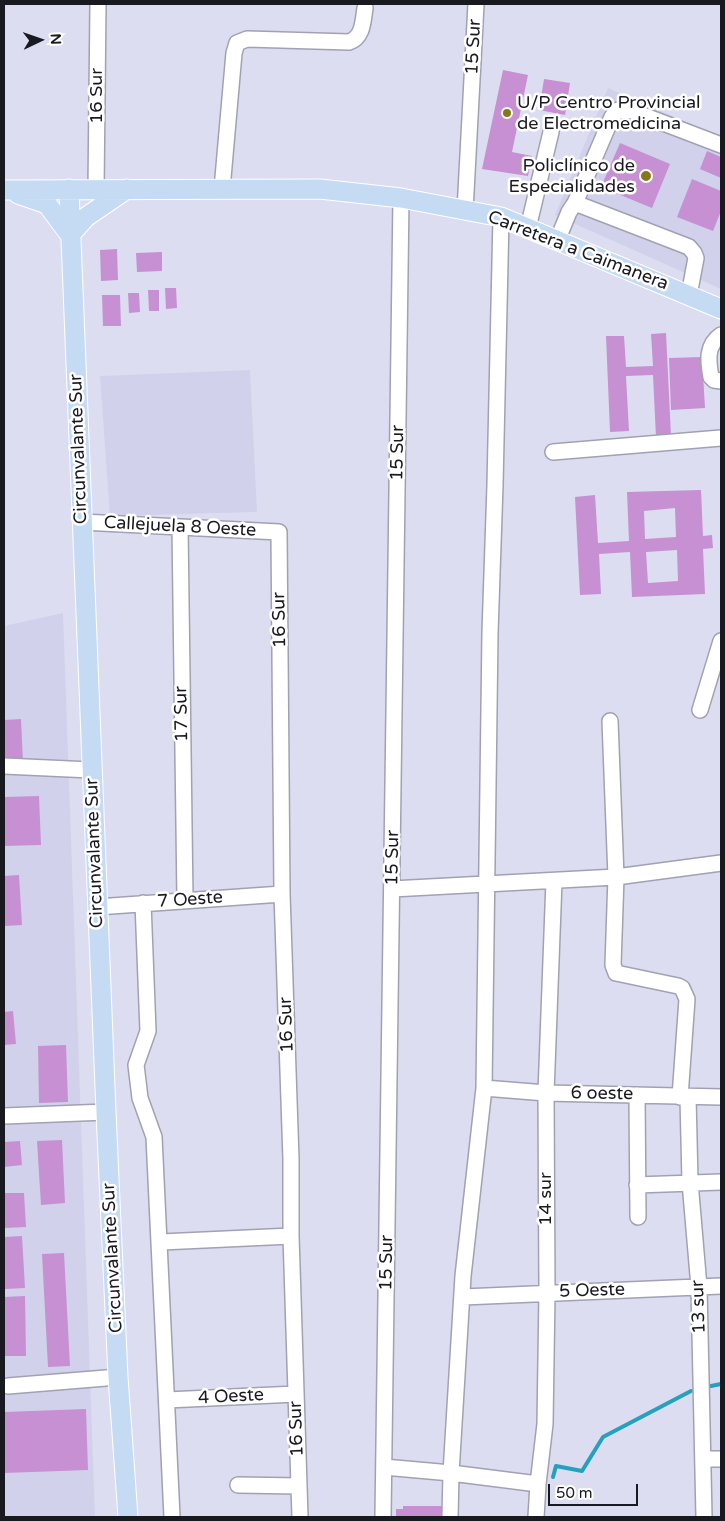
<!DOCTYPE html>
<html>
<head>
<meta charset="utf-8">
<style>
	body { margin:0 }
	#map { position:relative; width:725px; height:1521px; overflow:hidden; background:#ddddf1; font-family:"Varela Round",sans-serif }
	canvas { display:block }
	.frame { position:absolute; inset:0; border:5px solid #191920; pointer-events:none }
	.north { position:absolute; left:15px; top:15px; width:50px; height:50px; -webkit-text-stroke:4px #fff; paint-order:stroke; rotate:87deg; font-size:14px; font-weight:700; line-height:20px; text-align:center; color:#191920 }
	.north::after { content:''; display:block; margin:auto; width:18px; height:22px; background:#191920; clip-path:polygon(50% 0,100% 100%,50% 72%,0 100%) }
	.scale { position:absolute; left:548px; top:1484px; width:90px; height:22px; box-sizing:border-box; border:2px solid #191920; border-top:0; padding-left:6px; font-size:15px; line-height:18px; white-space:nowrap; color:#191920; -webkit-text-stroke:4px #fff; paint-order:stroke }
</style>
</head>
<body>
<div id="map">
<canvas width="725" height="1521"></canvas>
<div class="frame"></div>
<div class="north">N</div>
<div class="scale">50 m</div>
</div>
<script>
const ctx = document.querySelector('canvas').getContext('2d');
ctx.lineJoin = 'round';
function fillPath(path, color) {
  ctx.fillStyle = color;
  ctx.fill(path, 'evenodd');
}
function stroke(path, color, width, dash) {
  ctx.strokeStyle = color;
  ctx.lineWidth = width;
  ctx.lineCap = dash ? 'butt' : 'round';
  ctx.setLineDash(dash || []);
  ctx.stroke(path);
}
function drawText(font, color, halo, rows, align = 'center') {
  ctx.font = font + ' "Varela Round",sans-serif';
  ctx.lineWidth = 5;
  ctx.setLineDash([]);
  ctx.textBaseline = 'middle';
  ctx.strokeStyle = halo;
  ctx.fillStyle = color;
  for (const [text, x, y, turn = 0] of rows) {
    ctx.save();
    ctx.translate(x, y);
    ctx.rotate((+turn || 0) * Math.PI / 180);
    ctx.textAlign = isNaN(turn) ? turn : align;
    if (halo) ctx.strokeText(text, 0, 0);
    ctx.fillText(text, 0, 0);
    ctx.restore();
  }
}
fillPath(new Path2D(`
	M 608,88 L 721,137 L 721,289 L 555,215 Z
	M 250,370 L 257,512 L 110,516 L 100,376 Z
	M 63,613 L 95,1517 L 4,1517 L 4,626 Z`), '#d2d1ec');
stroke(new Path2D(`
	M 706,1387 L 721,1384
	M 553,1477 L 556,1466 L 582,1471 L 603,1437 L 691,1391`), '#25a1be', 4);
fillPath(new Path2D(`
	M 503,70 L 528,75 L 512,152 L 532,156 L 528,176 L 482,169 Z
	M 544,79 L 570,83 L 565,115 L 539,110 Z
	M 620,143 L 670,164 L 652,208 L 601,187 Z
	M 707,151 L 721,157 L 721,178 L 700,169 Z
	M 692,179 L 721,191 L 721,211 L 713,231 L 677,217 Z
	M 117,249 L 118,280 L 101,281 L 100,250 Z
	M 162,252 L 162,271 L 137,272 L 136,253 Z
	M 165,288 L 176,288 L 177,308 L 166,309 Z
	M 148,290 L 159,290 L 159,311 L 149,311 Z
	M 128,293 L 139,293 L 140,312 L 129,313 Z
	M 102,295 L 120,295 L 121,326 L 103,326 Z
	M 666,333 L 671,436 L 656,437 L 653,375 L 626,376 L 629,431 L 610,432 L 606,336 L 624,336 L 626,367 L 653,366 L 651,334 Z
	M 702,357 L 705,408 L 671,410 L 669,358 Z
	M 701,490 L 703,536 L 712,535 L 713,548 L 703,549 L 705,594 L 632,597 L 630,552 L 599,554 L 601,594 L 580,595 L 575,497 L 595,495 L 598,543 L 629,541 L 627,492 ZM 675,508 L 676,537 L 645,539 L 644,511 ZM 677,550 L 678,581 L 648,583 L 646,552 Z
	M 21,719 L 23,762 L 4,763 L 4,720 Z
	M 39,796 L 41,845 L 4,846 L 4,797 Z
	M 19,875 L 22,925 L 4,926 L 4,876 Z
	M 13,1011 L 16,1044 L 4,1045 L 4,1012 Z
	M 66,1045 L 68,1102 L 39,1103 L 38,1046 Z
	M 62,1140 L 65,1203 L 41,1205 L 37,1141 Z
	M 20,1141 L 22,1165 L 4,1167 L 4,1142 Z
	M 4,1193 L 24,1193 L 26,1227 L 4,1228 Z
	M 22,1236 L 25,1288 L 5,1289 L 4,1237 Z
	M 64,1253 L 70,1366 L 48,1367 L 42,1254 Z
	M 25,1296 L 26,1356 L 4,1356 L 4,1297 Z
	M 86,1409 L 88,1470 L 4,1473 L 4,1412 Z
	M 403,1506 L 447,1506 L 449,1517 L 396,1517 L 396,1509 L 403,1509 Z`), '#c690d2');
const minor = new Path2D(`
	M 96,189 L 98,4
	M 222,189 L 234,53 L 237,43 L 247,39 L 349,42 C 363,38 363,21 365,8
	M 575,203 L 612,117 L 618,110 L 632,111 L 721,145
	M 465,211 L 476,4
	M 528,228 L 551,132
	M 557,241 L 569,212 L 575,203 L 689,247 L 694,253 L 696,258 L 689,295
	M 721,335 C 706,345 708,361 711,377 L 714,380 L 721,381
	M 553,452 L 721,438
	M 82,522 L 279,532 L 282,894 L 291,1159 L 291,1236 L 300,1517
	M 180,527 L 185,900
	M 700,710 L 721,641
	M 610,721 L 616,877 L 613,965 L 616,973 L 678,986 L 682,988 L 687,999 L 680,1097
	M 4,766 L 91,770
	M 392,889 L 616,877 L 721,863
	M 143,903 L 148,1031 L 136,1065 L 140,1098 L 154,1137 L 172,1517
	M 97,907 L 282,894
	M 484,1088 L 546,1093 L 721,1097
	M 637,1095 L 638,1217
	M 688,1097 L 690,1182 L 699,1287 L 704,1517
	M 4,1116 L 106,1112
	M 637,1185 L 721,1182
	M 161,1242 L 291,1236
	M 463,1297 L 721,1286
	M 8,1386 L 118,1377
	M 167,1400 L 296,1394
	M 703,1459 L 721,1459
	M 384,1467 L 451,1473 L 538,1484
	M 238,1485 L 299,1486
	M 383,1517 L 401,198
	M 450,1517 L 451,1473 L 463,1276 L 484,1088 L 490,633 L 495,485 L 501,217
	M 536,1517 L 538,1484 L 545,1424 L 547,1293 L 546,1093 L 554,881`);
const major = new Path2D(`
	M 69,189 L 106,1112 L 118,1377 L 128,1517
	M 4,190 L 320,189 L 401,198 L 501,217 L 721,309
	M 18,194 L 47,204 L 70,235 L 86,217 L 127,189`);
stroke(minor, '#a1a1b4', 18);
stroke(major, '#fff', 21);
stroke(minor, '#fff', 15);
stroke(major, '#c5dbf4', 19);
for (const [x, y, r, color] of [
	[507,113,5,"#89761a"],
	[646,176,6,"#89761a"]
]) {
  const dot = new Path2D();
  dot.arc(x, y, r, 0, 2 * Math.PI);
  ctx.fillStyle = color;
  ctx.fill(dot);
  stroke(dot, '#fff', 2);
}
drawText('18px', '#191920', '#fff', [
	["15 Sur",474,47,-87],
	["16 Sur",97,96,-90],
	["Carretera a Caimanera",578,251,21],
	["Circunvalante Sur",79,449,-92],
	["15 Sur",398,453,-89],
	["Callejuela 8 Oeste",180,527,3],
	["16 Sur",280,620,-91],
	["17 Sur",182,714,-91],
	["Circunvalante Sur",95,853,-92],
	["15 Sur",393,858,-89],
	["7 Oeste",190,900,-4],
	["16 Sur",287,1025,-92],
	["6 oeste",602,1094,1],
	["14 sur",546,1199,-90],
	["Circunvalante Sur",113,1258,-93],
	["15 Sur",387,1263,-89],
	["5 Oeste",592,1291,-2],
	["13 sur",699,1307,-92],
	["4 Oeste",231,1397,-3],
	["16 Sur",297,1429,-92]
]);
drawText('18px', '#191920', '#fff', [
	["U/P Centro Provincial",517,103],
	["de Electromedicina",517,124],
	["Policlínico de",635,166,"right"],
	["Especialidades",635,187,"right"]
], 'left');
</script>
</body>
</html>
